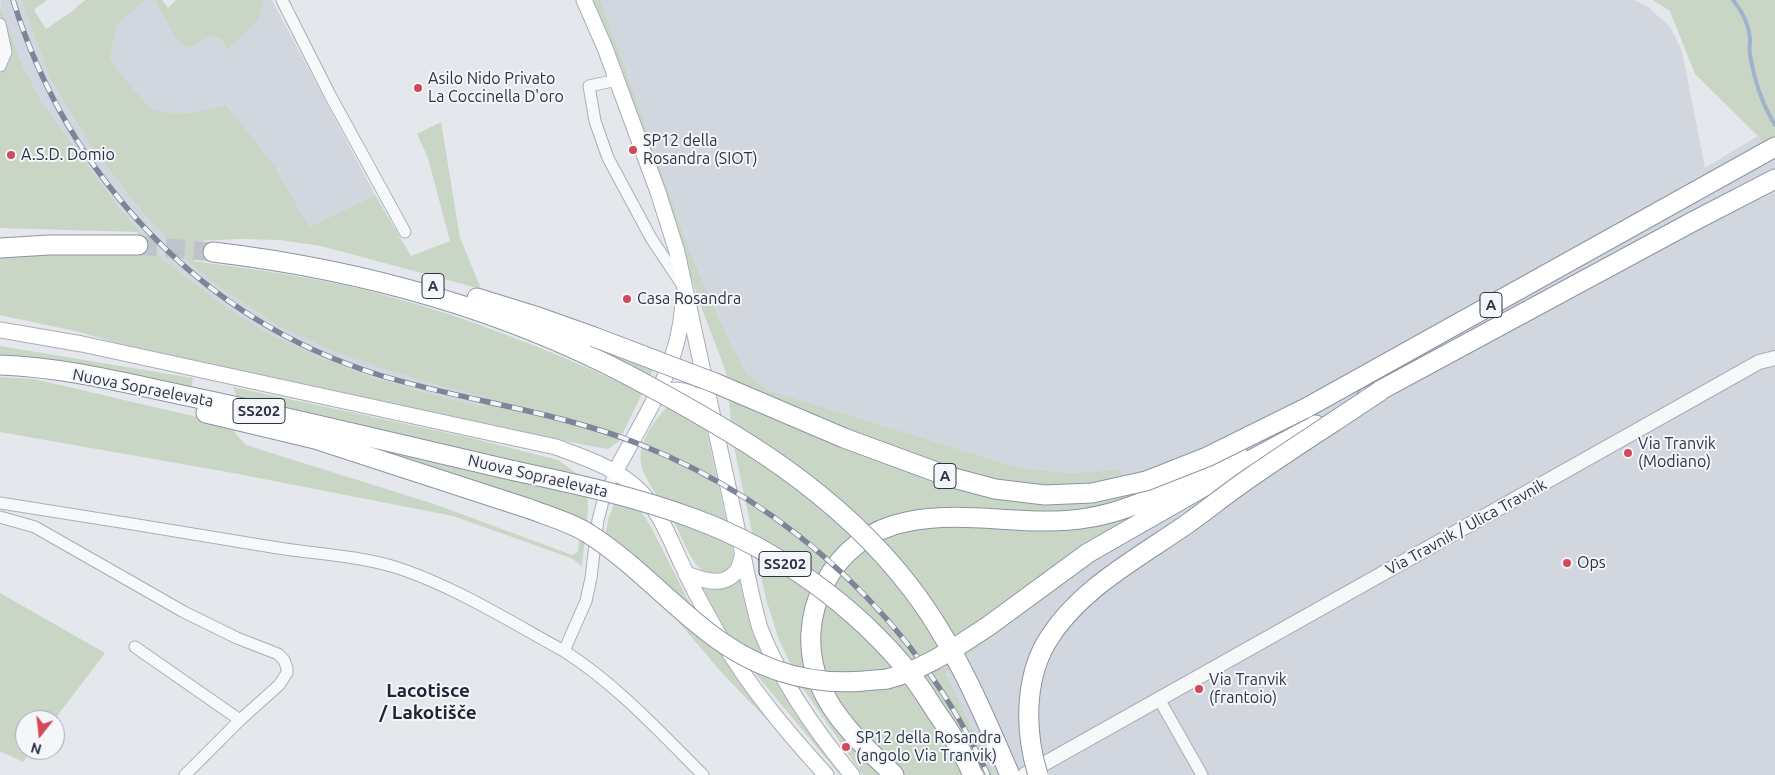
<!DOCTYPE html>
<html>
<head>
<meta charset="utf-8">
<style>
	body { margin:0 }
	#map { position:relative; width:1775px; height:775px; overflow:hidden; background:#e4e7ec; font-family:Ubuntu,sans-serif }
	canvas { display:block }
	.north { position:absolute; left:15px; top:710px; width:50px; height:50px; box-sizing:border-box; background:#f4f6f9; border:1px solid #a4a8b1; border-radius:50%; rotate:196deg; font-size:14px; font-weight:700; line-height:20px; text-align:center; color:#2b3445 }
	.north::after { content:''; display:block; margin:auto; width:18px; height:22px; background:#d1495b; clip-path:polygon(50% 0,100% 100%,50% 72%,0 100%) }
</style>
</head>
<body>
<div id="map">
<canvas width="1775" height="775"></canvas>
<div class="north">N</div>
</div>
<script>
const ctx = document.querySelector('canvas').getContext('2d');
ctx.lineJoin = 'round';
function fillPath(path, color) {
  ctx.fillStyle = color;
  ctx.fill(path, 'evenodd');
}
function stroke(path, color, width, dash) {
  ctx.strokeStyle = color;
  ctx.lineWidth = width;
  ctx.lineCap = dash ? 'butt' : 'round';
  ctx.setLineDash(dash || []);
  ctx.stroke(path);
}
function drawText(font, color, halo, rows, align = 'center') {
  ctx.font = font + ' Ubuntu,sans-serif';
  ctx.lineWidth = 4;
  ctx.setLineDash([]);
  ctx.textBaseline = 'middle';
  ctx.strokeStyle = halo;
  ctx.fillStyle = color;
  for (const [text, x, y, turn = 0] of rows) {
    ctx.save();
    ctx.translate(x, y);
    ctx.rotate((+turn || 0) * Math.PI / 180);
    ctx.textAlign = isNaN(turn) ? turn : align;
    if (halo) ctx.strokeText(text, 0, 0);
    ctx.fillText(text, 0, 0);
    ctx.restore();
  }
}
fillPath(new Path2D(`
	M 0,0 L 21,0 L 50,79 L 91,146 L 137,206 L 188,262 L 215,284 L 275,324 L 387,370 L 444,387 L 486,396 L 484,407 L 441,397 L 375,378 L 321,358 L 272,335 L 230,310 L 164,260 L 117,205 L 41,101 L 20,60 L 3,15 Z
	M 146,0 L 155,0 L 175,38 L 211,36 L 222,40 L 259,19 L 264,0 L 272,0 L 375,195 L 309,227 L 228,105 L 197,112 L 173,114 L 150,109 L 128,83 L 110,57 L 117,25 Z
	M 600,0 L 1635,0 L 1648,7 L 1670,27 L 1682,51 L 1705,168 L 1758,136 L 1775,158 L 1775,775 L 995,775 L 946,674 L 961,660 L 1120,471 L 1069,473 L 1020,468 L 768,390 L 747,374 L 729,340 L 689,250 L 630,81 Z`), '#d2d6de');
fillPath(new Path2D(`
	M 21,0 L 47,0 L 34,10 L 46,29 L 71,12 L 85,0 L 146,0 L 117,25 L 110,57 L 128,83 L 151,109 L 173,114 L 197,112 L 227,105 L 274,166 L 309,227 L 375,195 L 411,256 L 450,241 L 428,158 L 417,134 L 441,122 L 460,238 L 481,289 L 321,246 L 280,240 L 240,239 L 195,241 L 213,252 L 193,261 C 258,270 325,278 388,296 C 469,318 547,349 623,384 L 632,366 L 591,345 L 596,329 L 659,351 L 651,375 L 619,441 L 608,449 L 585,445 L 152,353 L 79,332 L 0,315 L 0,255 L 121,252 L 139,254 L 138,232 L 0,228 L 0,5 L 20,60 L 41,101 L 117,205 L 164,260 L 230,310 L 272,335 L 321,358 L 375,378 L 441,397 L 484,407 L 486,397 L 444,387 L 387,370 L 333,351 L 275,324 L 215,284 L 188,262 L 137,206 L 91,146 L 50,79 Z
	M 155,0 L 162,0 L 168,8 L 176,0 L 264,0 L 259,19 L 228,50 L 222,40 L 211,36 L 187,48 L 175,38 Z
	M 591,0 L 600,0 L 630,81 L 689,250 L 729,340 L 747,374 L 768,390 L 1020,468 L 1069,473 L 1120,470 L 1140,529 L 961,660 L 946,674 L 995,775 L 863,775 L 802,687 L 779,640 L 766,599 L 733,442 L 726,372 L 697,296 L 673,219 Z
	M 1653,0 L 1775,0 L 1775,158 L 1758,136 L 1695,74 L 1670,11 Z
	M 0,346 L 193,378 L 191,389 L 0,357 Z
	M 0,377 L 34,379 L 227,424 L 246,445 L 437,505 L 572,555 L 578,552 L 579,539 L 569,532 L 397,458 L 398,454 L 514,480 L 238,400 L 233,387 L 471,438 L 558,460 L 579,475 L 587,492 L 588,510 L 582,566 L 571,558 L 453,516 L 233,473 L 0,432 Z
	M 668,406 L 704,418 L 734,557 C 730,567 727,573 717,575 C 695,579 683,538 674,522 C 666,506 643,480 641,463 C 638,441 655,420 668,406 Z
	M 623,485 L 650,525 L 688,600 L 716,648 L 774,727 L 722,673 L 677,620 L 602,552 L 609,516 Z
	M 739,578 C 745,603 751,628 761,651 C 782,696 813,734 842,773 L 840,775 L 760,679 L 731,639 L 702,588 C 717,590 726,585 739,578 Z
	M 0,593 L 105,653 L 54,720 L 25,720 L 25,750 L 32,750 L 23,762 L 0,751 Z`), '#c9d6c5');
stroke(new Path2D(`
	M 1733,0 C 1742,11 1749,25 1750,39 C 1750,45 1749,50 1750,55 C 1754,79 1762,104 1775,125`), '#9fb4cc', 4);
stroke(new Path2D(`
	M 138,245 L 213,252`), '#bfc3cb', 19, [19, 9]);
const minor = new Path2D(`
	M 282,0 L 330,95 L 405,232
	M 0,24 L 6,52 L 0,66
	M 617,80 L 589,86 L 595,121 L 608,158 L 651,238 L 681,283
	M 615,472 L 603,501 L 598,520 L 591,578 L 586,601 L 564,651 C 616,684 659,731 703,775
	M 0,503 C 91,517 181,532 272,547 C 313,554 355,555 395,567 C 454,586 509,621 564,651
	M 0,517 L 35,527 L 184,612 L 237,638 L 278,654 L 284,660 L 287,668 L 287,673 L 279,685 L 240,720 L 185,775
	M 135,647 L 240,720
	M 1159,699 L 1202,775`);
const tertiary = new Path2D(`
	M 1024,775 L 1759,362 L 1775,358`);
const secondary = new Path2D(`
	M 584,0 L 605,48 L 658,192 L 677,252 L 752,597 C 755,608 757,620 761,631 C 782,683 816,732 852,775
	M 0,330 L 82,344 L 556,447 C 585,458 617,468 640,491 C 662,514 672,545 686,573 C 696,595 708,616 720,637 C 749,687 787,732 826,775
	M 657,395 C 678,385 692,392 710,404
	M 615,472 C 645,416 679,368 683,303
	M 686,574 C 703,580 725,589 738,569 C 740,565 741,559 743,554`);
const trunk = new Path2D(`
	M 0,248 L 49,245 L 138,245
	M 213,252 C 356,269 500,308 628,375
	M 477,298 L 535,316 L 594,337
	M 0,365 C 63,367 125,383 187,396 C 297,419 406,446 515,471
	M 1366,398 L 1692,222 L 1775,179
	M 206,413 L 315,439 L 530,509
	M 1290,417 L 1775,147
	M 987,627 L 1088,553 L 1247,462 L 1316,425
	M 894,775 C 867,749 835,721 820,685 C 791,617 833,536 906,522 C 966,509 1027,528 1087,518 C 1141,510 1191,478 1237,450`);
stroke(minor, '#a9aeb7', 13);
stroke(tertiary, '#a9aeb7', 16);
stroke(secondary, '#a9aeb7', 17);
stroke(trunk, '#8b94a3', 21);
stroke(minor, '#f7f8fa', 11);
stroke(tertiary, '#f7f8fa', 14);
stroke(secondary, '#fff', 15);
stroke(trunk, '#fff', 19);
const rail = new Path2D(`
	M 13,0 C 68,177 200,319 379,375 C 465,401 556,411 639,444 C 793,505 919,625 988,775`);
stroke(rail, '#7d8696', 5.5);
stroke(rail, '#f4f6f9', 4, [11]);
const trunkBridge = new Path2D(`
	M 594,337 L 715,383 L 844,438 L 950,477 L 995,489 L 1045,495 L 1092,493 L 1146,481 L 1207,457 L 1304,409
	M 628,375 C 734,431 837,491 911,588 C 954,644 982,710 1010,775
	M 515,471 C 576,484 637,497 695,519 C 777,549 857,607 911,675 C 920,686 927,698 935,710 C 949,730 963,752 973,775
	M 530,509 C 548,516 573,523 589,534 C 633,562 667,601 709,633 C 754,668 807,686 864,681 C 871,680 880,680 887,679 C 924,670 956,647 987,627
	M 1038,775 C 1025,733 1024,682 1046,643 C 1078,589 1137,559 1187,524 C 1208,509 1229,492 1251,477 C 1293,448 1337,420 1380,391`);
stroke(trunkBridge, '#8b94a3', 21, []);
stroke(trunkBridge, '#fff', 19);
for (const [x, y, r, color] of [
	[418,88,5,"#d1495b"],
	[633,150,5,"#d1495b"],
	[11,155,5,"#d1495b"],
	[627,299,5,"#d1495b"],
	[1628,453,5,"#d1495b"],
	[1567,563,5,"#d1495b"],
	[1199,689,5,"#d1495b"],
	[846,747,5,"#d1495b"]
]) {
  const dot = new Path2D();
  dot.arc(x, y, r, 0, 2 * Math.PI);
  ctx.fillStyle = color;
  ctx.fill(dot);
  stroke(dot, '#f4f6f9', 2);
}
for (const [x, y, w] of [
	[433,286,22],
	[1491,305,22],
	[259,411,52],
	[945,476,22],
	[785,564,52]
]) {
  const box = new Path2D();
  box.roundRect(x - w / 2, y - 12.5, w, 25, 4);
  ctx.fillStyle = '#f4f6f9';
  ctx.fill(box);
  stroke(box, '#2b3445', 1);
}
drawText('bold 15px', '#2b3445', null, [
	["A",433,286],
	["A",1491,305],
	["SS202",259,411],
	["A",945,476],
	["SS202",785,564]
]);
drawText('16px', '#2b3445', '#f4f6f9', [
	["Asilo Nido Privato",428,79],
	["La Coccinella D'oro",428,97],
	["SP12 della",643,141],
	["Rosandra (SIOT)",643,159],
	["A.S.D. Domio",21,155],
	["Casa Rosandra",637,299],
	["Via Tranvik",1638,444],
	["(Modiano)",1638,462],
	["Ops",1577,563],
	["Via Tranvik",1209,680],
	["(frantoio)",1209,698],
	["SP12 della Rosandra",856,738],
	["(angolo Via Tranvik)",856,756]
], 'left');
drawText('16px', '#2b3445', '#f4f6f9', [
	["Nuova Sopraelevata",143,388,11],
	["Nuova Sopraelevata",538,476,13],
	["Via Travnik / Ulica Travnik",1466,527,-29]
]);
drawText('bold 19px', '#1d2536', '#f4f6f9', [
	["Lacotisce",428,691],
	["/ Lakotišče",428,713]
]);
</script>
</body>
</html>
